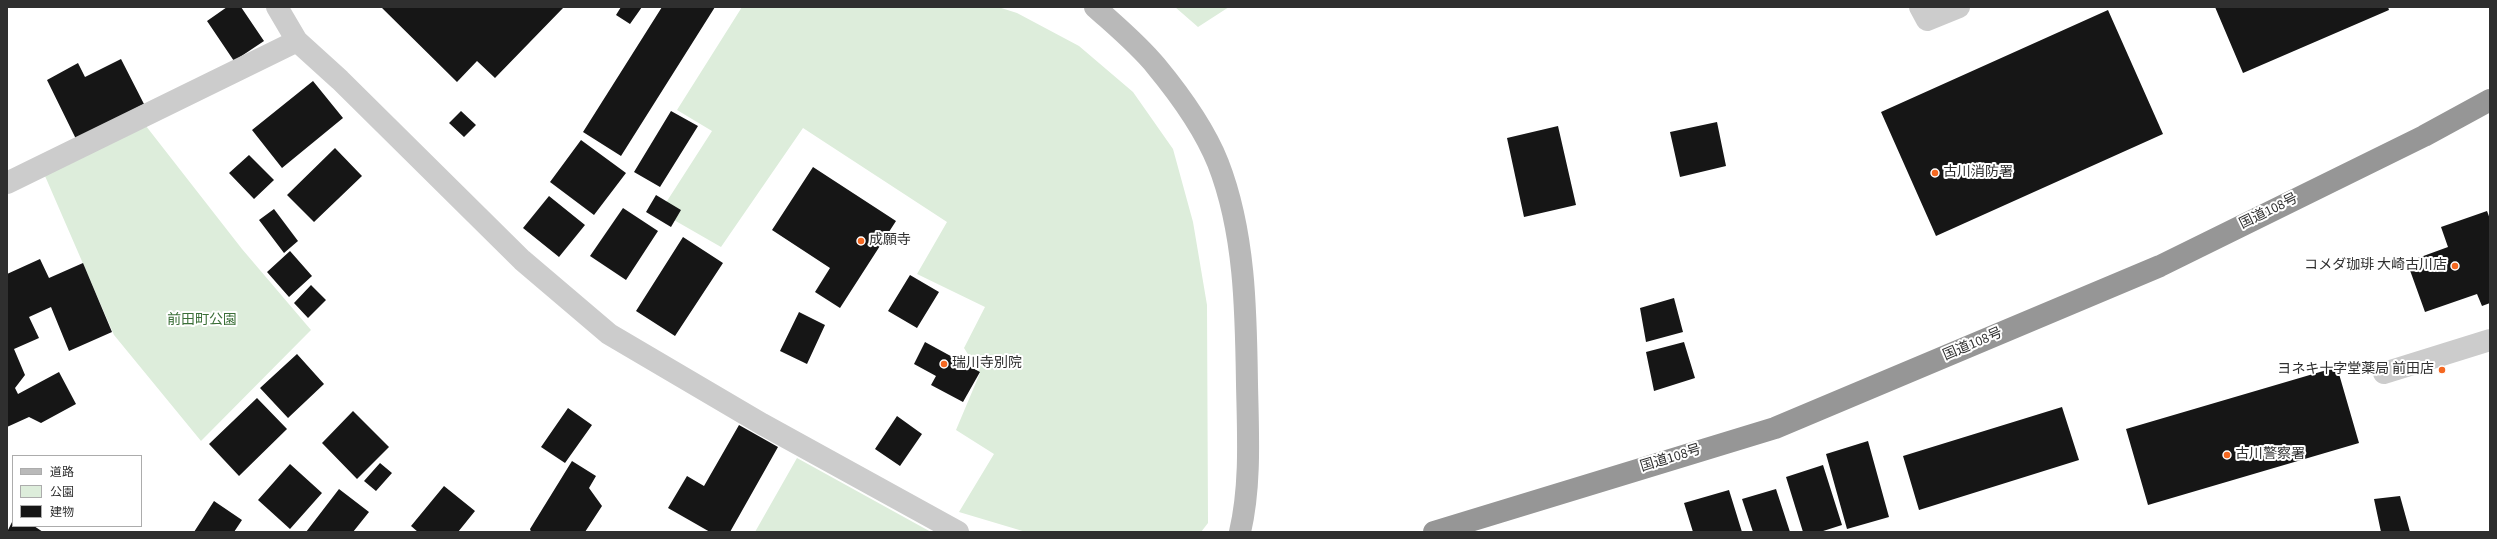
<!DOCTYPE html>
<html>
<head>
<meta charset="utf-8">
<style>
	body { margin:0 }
	#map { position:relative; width:2497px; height:539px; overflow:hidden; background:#fff; font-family:"Source Sans 3","Noto Sans JP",sans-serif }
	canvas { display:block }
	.frame { position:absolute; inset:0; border:8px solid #2f2f2f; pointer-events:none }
	.legend { position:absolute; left:12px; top:455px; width:130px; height:72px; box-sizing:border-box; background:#fff; border:1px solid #acacac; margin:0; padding:5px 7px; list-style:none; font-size:12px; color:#2f2f2f }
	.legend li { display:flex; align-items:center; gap:8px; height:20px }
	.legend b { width:20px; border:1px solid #acacac }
</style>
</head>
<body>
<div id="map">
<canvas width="2497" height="539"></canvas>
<div class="frame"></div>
<ul class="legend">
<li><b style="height:5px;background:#b9b9b9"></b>道路</li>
<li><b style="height:11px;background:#ddeddb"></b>公園</li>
<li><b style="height:11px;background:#161616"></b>建物</li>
</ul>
</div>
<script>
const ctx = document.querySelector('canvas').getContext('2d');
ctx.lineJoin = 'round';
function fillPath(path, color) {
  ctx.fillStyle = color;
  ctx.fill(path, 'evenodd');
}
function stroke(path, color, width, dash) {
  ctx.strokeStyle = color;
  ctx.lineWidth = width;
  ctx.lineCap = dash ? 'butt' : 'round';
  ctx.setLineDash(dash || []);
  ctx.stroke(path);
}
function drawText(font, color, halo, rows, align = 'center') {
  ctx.font = font + ' "Source Sans 3","Noto Sans JP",sans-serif';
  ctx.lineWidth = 4;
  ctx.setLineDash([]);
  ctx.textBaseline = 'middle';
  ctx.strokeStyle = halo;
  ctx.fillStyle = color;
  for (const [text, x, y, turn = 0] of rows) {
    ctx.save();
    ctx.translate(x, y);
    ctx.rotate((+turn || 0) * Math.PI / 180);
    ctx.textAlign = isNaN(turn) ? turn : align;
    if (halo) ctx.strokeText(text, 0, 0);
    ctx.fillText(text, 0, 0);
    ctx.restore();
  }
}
fillPath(new Path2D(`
	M 742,7 L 998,7 L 1017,13 L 1079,46 L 1133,92 L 1173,149 L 1193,222 L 1207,305 L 1208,523 L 1201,532 L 1026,532 L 959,512 L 994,454 L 956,430 L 980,373 L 964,348 L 985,307 L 917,274 L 947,222 L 803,128 L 721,247 L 660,212 L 712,131 L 677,110 Z
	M 1175,7 L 1229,7 L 1198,27 Z
	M 146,126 L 242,249 L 311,330 L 201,441 L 114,335 L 45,176 Z
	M 797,458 L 931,532 L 755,532 Z`), '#ddeddb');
fillPath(new Path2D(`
	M 227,7 L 241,7 L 264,41 L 234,61 L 207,21 Z
	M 381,7 L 564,7 L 495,78 L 477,61 L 457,82 Z
	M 621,7 L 642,7 L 630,24 L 616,15 Z
	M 662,7 L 715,7 L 621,156 L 583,132 Z
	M 2215,7 L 2388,7 L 2389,10 L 2243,73 Z
	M 2108,10 L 2163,134 L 1936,236 L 1881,112 Z
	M 121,59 L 144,104 L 76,139 L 47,80 L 78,63 L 85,77 Z
	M 313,81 L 343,118 L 282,168 L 252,130 Z
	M 461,111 L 476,125 L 464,137 L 449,123 Z
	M 671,111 L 698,126 L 660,187 L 634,172 Z
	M 1717,122 L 1726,166 L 1680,177 L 1670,132 Z
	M 1558,126 L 1576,205 L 1524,217 L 1507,138 Z
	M 581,140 L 626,173 L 594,215 L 550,182 Z
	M 335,148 L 362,176 L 314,222 L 287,195 Z
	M 249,155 L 274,180 L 254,199 L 229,173 Z
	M 813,167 L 896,221 L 840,308 L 815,292 L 830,268 L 772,230 Z
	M 656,195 L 681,210 L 671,227 L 646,212 Z
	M 549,196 L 585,225 L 559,257 L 523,228 Z
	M 623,208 L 658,231 L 626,280 L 590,256 Z
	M 274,209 L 298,241 L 284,253 L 259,220 Z
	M 2487,211 L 2490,219 L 2490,303 L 2482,306 L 2477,294 L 2425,312 L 2407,262 L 2448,247 L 2441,227 Z
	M 683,237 L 723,263 L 675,336 L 636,311 Z
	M 290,251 L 312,276 L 289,297 L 267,272 Z
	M 40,259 L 49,278 L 83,263 L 112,332 L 69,351 L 51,307 L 29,317 L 39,338 L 14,349 L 25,375 L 15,388 L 18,394 L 59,372 L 76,404 L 41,423 L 29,417 L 7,427 L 7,274 Z
	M 910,275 L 939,292 L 917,328 L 888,311 Z
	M 311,285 L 326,300 L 308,318 L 294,303 Z
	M 1674,298 L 1683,332 L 1646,342 L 1640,308 Z
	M 799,312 L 825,325 L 807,364 L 780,351 Z
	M 925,342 L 980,372 L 963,402 L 931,385 L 936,376 L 914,364 Z
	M 1684,342 L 1695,378 L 1654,391 L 1646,352 Z
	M 297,354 L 324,384 L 288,418 L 260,388 Z
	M 2337,367 L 2359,443 L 2148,505 L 2126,429 Z
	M 257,398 L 287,429 L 239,476 L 209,444 Z
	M 2062,407 L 2079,460 L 1919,510 L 1903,456 Z
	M 568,408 L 592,425 L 565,463 L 541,447 Z
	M 353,411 L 389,447 L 357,479 L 322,443 Z
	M 897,416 L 922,434 L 900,466 L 875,449 Z
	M 739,425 L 778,447 L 730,532 L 710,532 L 668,508 L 687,476 L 704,486 Z
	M 1868,441 L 1889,517 L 1847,529 L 1826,454 Z
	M 572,461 L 596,476 L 589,488 L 602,506 L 585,532 L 531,532 L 530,529 Z
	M 380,463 L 392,473 L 376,491 L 364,481 Z
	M 290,464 L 322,493 L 290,529 L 258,500 Z
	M 1823,465 L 1842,525 L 1820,532 L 1803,532 L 1786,477 Z
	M 444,486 L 475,511 L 458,532 L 418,532 L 411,526 Z
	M 339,489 L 369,512 L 353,532 L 306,532 Z
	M 1776,489 L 1790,532 L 1753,532 L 1742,499 Z
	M 1729,490 L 1742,532 L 1693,532 L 1684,503 Z
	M 2400,496 L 2410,532 L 2381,532 L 2374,499 Z
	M 214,501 L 242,520 L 234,532 L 194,532 Z
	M 13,520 L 13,526 L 34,526 L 43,532 L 7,532 Z`), '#161616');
stroke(new Path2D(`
	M 277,7 L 297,41 L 340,80 L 522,260 L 609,334 L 762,424 L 958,532
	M 1920,7 L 1927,20 L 1959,7
	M 7,183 L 297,41
	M 2384,373 L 2490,340`), '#ccc', 22);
stroke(new Path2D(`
	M 1095,7 C 1116,26 1139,45 1156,66 C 1180,95 1204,128 1218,163 C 1245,232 1246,311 1247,384 C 1248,433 1251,485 1240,532`), '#b9b9b9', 22);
stroke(new Path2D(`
	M 1434,532 L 1775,428 L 2160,266 L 2424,136 L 2490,100`), '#969696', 22);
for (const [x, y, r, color] of [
	[1935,173,4,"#f56821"],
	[861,241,4,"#f56821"],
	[2455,266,4,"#f56821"],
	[944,364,4,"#f56821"],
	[2442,370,4,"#f56821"],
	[2227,455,4,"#f56821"]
]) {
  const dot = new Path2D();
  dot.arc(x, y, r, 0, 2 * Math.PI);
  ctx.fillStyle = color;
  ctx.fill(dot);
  stroke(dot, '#fff', 1.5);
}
drawText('14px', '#2f2f2f', '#fff', [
	["古川消防署",1943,173],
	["成願寺",869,241],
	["コメダ珈琲 大崎古川店",2447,266,"right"],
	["瑞川寺別院",952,364],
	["ヨネキ十字堂薬局 前田店",2434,370,"right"],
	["古川警察署",2235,455]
], 'left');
drawText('14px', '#2f2f2f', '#fff', [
	["国道108号",2269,212,-26],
	["国道108号",1973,345,-23],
	["国道108号",1671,459,-17]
]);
drawText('14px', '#3b6f38', '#fff', [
	["前田町公園",202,321]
]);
</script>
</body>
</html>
